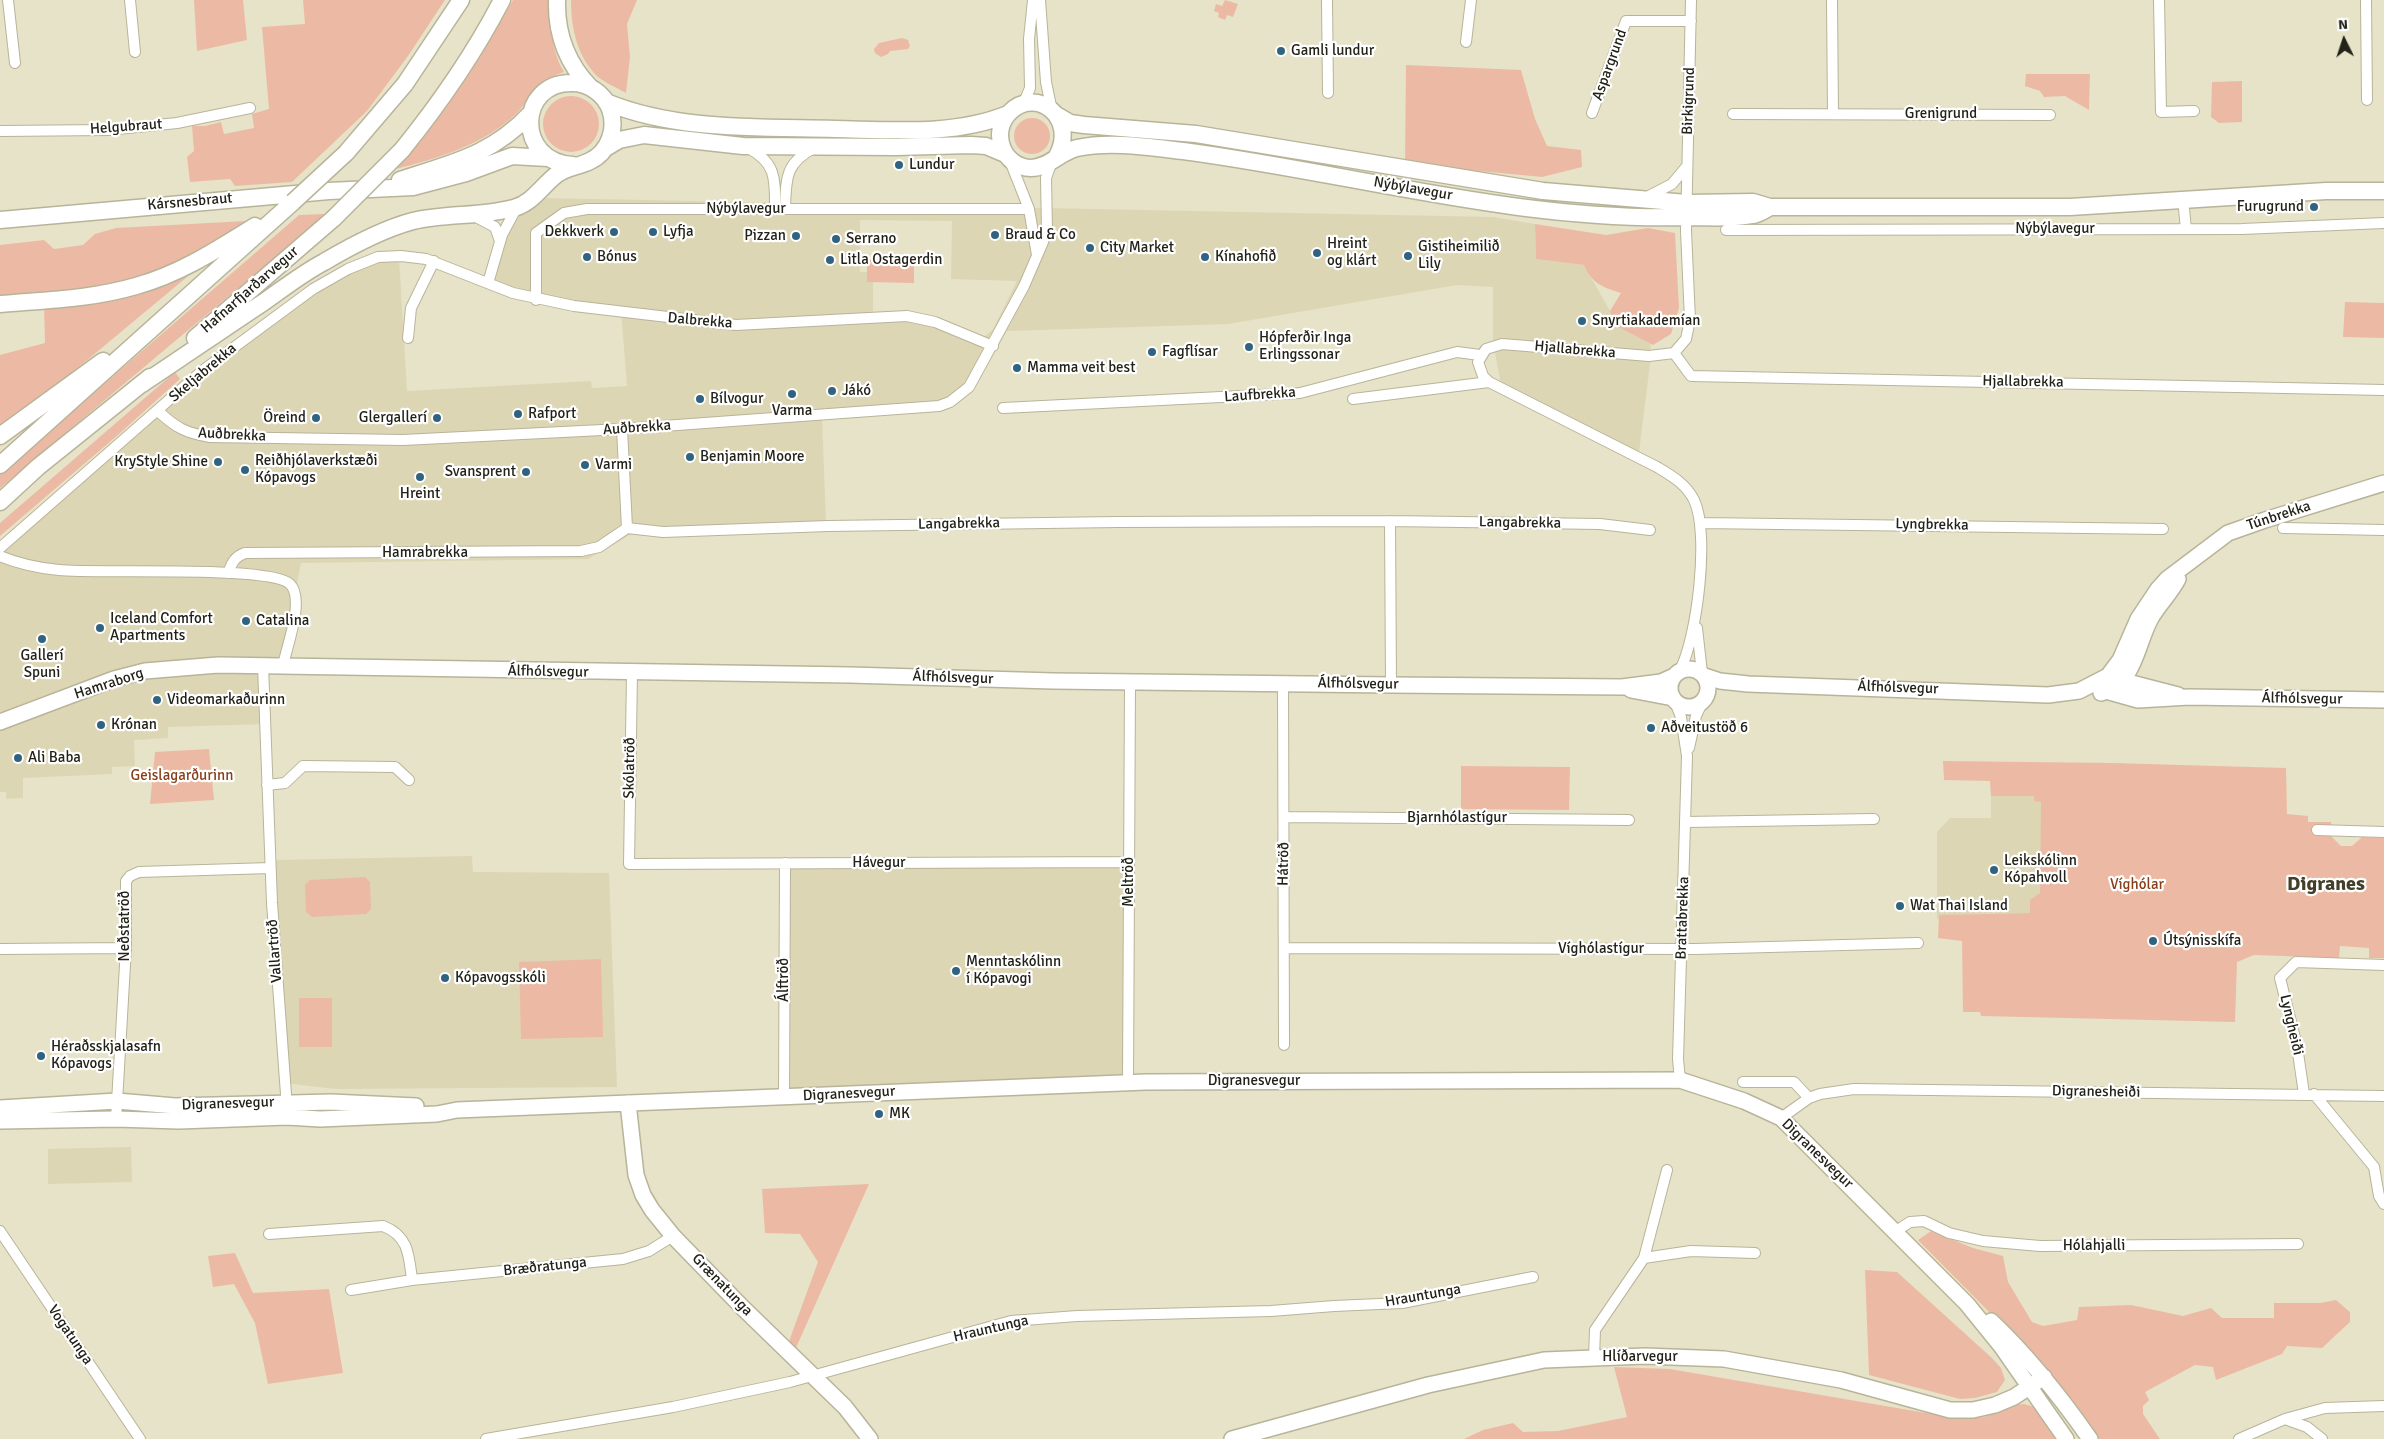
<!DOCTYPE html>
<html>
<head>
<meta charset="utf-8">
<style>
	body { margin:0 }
	#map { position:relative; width:2384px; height:1439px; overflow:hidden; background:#e7e3c8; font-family:Signika,sans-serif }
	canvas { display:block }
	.north { position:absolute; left:2319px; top:15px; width:50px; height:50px; -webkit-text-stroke:4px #fff; paint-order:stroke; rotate:356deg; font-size:14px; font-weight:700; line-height:20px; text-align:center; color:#232218 }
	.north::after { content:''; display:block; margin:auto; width:18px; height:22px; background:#232218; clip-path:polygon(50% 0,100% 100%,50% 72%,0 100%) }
</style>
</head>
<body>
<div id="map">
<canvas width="2384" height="1439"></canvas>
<div class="north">N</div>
</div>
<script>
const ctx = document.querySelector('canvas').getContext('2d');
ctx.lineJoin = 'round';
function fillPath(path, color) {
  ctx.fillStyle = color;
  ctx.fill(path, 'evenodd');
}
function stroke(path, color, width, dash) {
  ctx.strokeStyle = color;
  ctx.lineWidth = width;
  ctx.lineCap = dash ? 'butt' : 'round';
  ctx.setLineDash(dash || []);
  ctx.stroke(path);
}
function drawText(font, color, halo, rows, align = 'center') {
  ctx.font = font + ' Signika,sans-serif';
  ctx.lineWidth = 4.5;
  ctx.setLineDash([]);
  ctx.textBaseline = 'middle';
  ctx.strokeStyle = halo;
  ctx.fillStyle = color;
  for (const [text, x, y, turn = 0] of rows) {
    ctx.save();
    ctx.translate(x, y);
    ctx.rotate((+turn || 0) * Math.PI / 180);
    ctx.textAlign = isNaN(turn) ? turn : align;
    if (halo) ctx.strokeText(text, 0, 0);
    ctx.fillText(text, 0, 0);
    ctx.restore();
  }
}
fillPath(new Path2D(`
	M 543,198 L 1493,217 L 1535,224 L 1536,259 L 1584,265 L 1610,311 L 1615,325 L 1651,336 L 1650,364 L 1639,452 L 1501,385 L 1493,342 L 1493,287 L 1457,285 L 1228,324 L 1007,331 L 977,384 L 955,405 L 935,411 L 822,417 L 826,524 L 630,535 L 588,559 L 301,563 L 281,663 L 266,663 L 267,724 L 168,727 L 168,738 L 134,740 L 135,766 L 112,767 L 112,774 L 23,778 L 23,798 L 6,799 L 6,792 L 0,792 L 0,556 L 204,373 L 350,270 L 378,260 L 399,258 L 407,391 L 591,381 L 592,388 L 627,386 L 621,310 L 533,297 L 491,282 L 504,239 L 514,221 ZM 860,220 L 952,221 L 951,279 L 1017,281 L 993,329 L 983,338 L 898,312 L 873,314 L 873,272 L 860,272 Z
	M 1991,796 L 2034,796 L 2047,801 L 2051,885 L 2030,913 L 1973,914 L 1965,919 L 1937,919 L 1937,832 L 1950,818 L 1991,818 Z
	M 472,856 L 473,872 L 609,873 L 617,1087 L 336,1089 L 283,1083 L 273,860 Z
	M 787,865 L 1124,866 L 1124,1076 L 790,1089 Z
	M 131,1147 L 132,1182 L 48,1184 L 48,1149 Z`), '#dcd6b4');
fillPath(new Path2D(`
	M 194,0 L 243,0 L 247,40 L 197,51 Z
	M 303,0 L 445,0 L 408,56 L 367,111 L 292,182 L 235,186 L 230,179 L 190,182 L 187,157 L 194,151 L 192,126 L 205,126 L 221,122 L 224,134 L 254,128 L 252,114 L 269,109 L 262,27 L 305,24 Z
	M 513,0 L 550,0 C 551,26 551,50 564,72 C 525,85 534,101 508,121 C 476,147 435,159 396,169 C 439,115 477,59 513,0 Z
	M 571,0 L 637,0 L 627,24 L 630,57 L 626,93 C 617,88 606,83 598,77 C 577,57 571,28 571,0 Z
	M 1225,0 L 1238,4 L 1233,17 L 1227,15 L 1225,20 L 1218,17 L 1219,13 L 1214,11 L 1216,4 L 1222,6 Z
	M 902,38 L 908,40 L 910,46 L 908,49 L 890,51 L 888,54 L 881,57 L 875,53 L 874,49 L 879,43 Z
	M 1406,65 L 1521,70 L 1535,119 L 1547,146 L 1581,150 L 1582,167 L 1542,177 L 1405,164 Z
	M 2026,74 L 2090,74 L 2089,110 L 2065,96 L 2044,97 L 2040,91 L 2025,86 Z
	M 2242,81 L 2242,122 L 2219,123 L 2211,117 L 2212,82 Z
	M543 124a28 28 0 1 1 56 0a28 28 0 1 1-56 0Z
	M1014 136a18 18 0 1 1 36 0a18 18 0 1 1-36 0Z
	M 325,214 L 305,232 L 0,488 L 0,474 L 299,215 Z
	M 246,221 C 224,235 202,253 179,264 C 118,292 65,292 0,296 L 0,245 L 44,240 L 54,249 L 83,245 L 95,234 L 116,228 Z
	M 1535,224 L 1606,235 L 1648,228 L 1675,233 L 1679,308 L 1671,334 L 1653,345 L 1615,325 L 1610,311 L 1621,293 C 1604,288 1591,283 1584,265 L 1536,259 Z
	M 867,259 L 914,260 L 914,283 L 867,282 Z
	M 193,272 L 62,381 L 0,427 L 0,355 L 45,343 L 44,306 Z
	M 2345,302 L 2384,303 L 2384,338 L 2343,337 Z
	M 175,372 L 180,379 L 119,434 L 0,536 L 0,523 Z
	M 209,749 L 214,800 L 150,804 L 155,752 Z
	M 1943,761 L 2113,763 L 2286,768 L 2287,814 L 2308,816 L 2308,822 L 2331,822 L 2331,836 L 2341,846 L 2352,846 L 2362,837 L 2384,838 L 2384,958 L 2369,958 L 2369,948 L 2340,946 L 2339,958 L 2254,955 L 2237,962 L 2235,1022 L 1981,1016 L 1980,1012 L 1963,1012 L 1962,941 L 1938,938 L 1939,915 L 2030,913 L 2030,900 L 2040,893 L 2041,802 L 2034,801 L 2034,796 L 1991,796 L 1990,781 L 1944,780 Z
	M 1461,766 L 1570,767 L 1569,810 L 1461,809 Z
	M 365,877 L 370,882 L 371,909 L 366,914 L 312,917 L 306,912 L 305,885 L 310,880 Z
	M 601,959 L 603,1037 L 521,1039 L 519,962 Z
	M 299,998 L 332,998 L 332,1047 L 299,1047 Z
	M 869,1184 L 795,1350 L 788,1344 L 818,1262 L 800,1234 L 765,1233 L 762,1189 Z
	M 1931,1231 L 1973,1248 L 2003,1256 L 2008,1282 L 2032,1322 L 2043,1326 L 2077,1320 L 2079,1307 L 2131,1305 L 2183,1316 L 2211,1308 L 2222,1318 L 2274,1318 L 2274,1303 L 2320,1303 L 2336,1300 L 2350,1312 L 2350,1322 L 2322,1348 L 2287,1346 L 2282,1354 L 2216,1380 L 2213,1367 L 2195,1365 L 2145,1392 L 2149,1400 L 2143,1406 L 2143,1414 L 2160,1439 L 2095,1439 L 1993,1316 L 1918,1240 Z
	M 235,1253 L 253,1293 L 329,1289 L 343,1373 L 268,1384 L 255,1323 L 234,1284 L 213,1287 L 208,1256 Z
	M 1865,1270 L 1897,1272 L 1992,1358 L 2001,1368 L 2005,1380 L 1997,1392 L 1975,1398 L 1960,1399 L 1869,1375 Z
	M 1614,1367 L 1670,1369 L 1961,1419 L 1985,1417 L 2013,1405 L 2024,1404 L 2038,1408 L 2060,1439 L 1464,1439 L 1483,1430 L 1513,1423 L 1523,1432 L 1558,1431 L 1627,1417 Z`), '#ecbaa4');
const street = new Path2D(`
	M 8,0 L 15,63
	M 130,0 L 135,52
	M 1040,0 L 1046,82 L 1052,111
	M 1327,0 L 1328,93
	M 1832,0 L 1833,114
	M 2159,0 L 2161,112 L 2194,111
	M 2366,0 L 2367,100
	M 1466,42 L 1471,0
	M 1023,105 L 1030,88 L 1029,39 L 1033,0
	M 1592,113 L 1626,21 L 1691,21
	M 1733,114 L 2050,115
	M 0,131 L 108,130 L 177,123 L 250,108
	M 748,148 C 777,163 775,180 775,209
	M 1010,161 L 1029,209 L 1037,255
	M 1647,197 L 1672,184 L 1687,166
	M 2183,199 L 2186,229
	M 785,209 C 786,179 785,163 814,148
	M 474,216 L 495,227 L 500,241
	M 1726,230 L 2242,229 L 2384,223
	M 488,283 L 502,235 L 517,207
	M 536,300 L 536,233 L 564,213 L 587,209 L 1029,209
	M 408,338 L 411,308 L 434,261
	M 1674,353 L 1691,376 L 2384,390
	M 1353,399 L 1489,382
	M 1003,408 L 1300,393 L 1457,352 L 1480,355
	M 158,411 C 176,428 186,433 210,437 L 403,440 L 622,429 L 939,406 L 950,402 L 969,387 L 1024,286 L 1043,242 L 1047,230 L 1046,178 L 1052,161
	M 622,429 L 627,528
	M 1390,521 L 1391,685
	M 1701,523 L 2163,529
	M 627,528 L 663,532 L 828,526 L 1118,522 L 1390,521 L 1600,524 L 1650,530
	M 2283,528 L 2384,530
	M 0,548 L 202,371 L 313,289 L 348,269 L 378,257 L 401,256 L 426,259 L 513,293 L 574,306 L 736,325 L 907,316 L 935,322 L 993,346
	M 0,556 C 19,564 39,568 59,570 C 96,574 271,565 290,584 C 305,599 287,646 283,665
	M 228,573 C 232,563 234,557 245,553 L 581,551 L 599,547 L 627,528
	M 1697,628 L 1702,673
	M 263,665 L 272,903 L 287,1108
	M 1680,670 C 1697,638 1710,533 1694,500 C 1686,484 1672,476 1657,467 L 1489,382 L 1483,376 L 1478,362 L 1486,349 L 1502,344 L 1649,356 L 1674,353 L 1686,339 L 1690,320 L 1686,231 L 1691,0
	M 632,673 L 629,864 L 1129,862
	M 1283,683 L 1284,1045
	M 1675,702 L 1681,717 L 1687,756 L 1678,1059 L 1680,1080
	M 1689,748 L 1696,716 L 1702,703
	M 267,785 L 285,783 L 303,766 L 395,767 L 409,780
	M 1285,817 L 1629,820
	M 1686,822 L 1874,819
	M 2317,830 L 2384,832
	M 1284,948 L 1695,949 L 1918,943
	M 0,949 L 126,948
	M 1128,1082 L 1130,682
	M 1743,1082 L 1794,1082 L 1809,1098
	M 2304,1094 L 2297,1046 L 2280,978 L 2296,962 L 2384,965
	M 2314,1094 L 2374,1167 L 2379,1196 L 2384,1204
	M 784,1097 L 785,863
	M 1781,1118 L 1809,1098 L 1820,1094 L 1854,1089 L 2384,1096
	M 116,1119 L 126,948 L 126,881 L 130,876 L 139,872 L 270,868
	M 0,1231 L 140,1439
	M 1896,1231 L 1910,1222 L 1924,1221 L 1949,1233 L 1983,1241 L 2040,1246 L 2298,1244
	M 269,1234 L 383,1226 C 409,1236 409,1256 412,1280
	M 1644,1258 L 1691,1251 L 1755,1253
	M 351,1290 L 412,1280 L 623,1259 L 649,1251 L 673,1236
	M 1594,1357 L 1595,1330 L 1644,1258 L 1667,1170
	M 2285,1419 L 2307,1427 L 2322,1439
	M 486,1439 L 673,1407 L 790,1382 L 1011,1321 L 1077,1316 L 1271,1311 L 1334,1306 L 1402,1303 L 1533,1277
	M 2239,1439 L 2285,1419 L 2325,1408 L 2384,1406`);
const secondary = new Path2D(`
	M1670 688a19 19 0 1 1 38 0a19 19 0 1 1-38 0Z
	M 1705,676 L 1720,681 L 1748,684 L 2048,695 L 2079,691 L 2108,676 L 2120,660 L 2138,619 L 2158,589 L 2167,579 L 2228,533 L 2265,520 L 2384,483
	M 2116,679 L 2178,695
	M 2098,682 L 2106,691 L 2138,700 L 2189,697 L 2384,700
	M 1631,690 L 1673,698
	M 2101,693 C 2136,683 2136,645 2151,618 C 2159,604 2171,593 2178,579
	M 0,722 L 114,679 L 145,671 L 218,665 L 850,675 L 1053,681 L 1391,685 L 1622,687 L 1661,682 L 1672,677
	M 628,1103 L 636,1175 L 643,1195 L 652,1210 L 673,1236 L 743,1308 L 845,1407 L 870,1439
	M 0,1108 L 117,1101 L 175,1106 L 331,1102 L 416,1106
	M 0,1121 L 116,1119 L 179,1121 L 287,1117 L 320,1119 L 437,1114 L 457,1110 L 1146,1082 L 1680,1080 L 1744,1101 L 1781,1118 L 1967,1304 L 2001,1346 L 2066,1439
	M 1991,1321 C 2029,1357 2060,1396 2090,1439
	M 1232,1439 L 1428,1385 L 1544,1360 L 1645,1356 L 1724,1359 L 1841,1380 L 1950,1410 L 1973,1410 L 1995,1405 L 2014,1397 L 2044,1377`);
const primary = new Path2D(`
	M 557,0 C 556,34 566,62 590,87
	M 606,102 C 676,131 760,127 835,129 C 891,130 955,136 1008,114
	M 1058,116 L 1070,123 L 1084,125 L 1196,134 L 1543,191 L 1687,203 L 1753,202 L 1770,207 L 2070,207 L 2326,191 L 2384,191
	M 604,149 L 619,140 L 644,135 L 743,146 L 896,147 L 971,145 L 986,146 L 1005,154
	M 402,150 C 440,103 474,54 502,0
	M 346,153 L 405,84 L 461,0
	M 1057,156 C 1078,118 1036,85 1009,113 C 990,133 1003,167 1031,168 C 1048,168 1060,152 1077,148 C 1111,141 1148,147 1183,151 C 1351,173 1518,222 1688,217 C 1709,217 1733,219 1753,215 C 1759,214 1765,210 1770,207
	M 400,180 C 452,163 492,155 531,113
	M 0,220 L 329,191 L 413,187 L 466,173 L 512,156 L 548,158
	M 0,304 C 46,300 92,299 136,286 C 180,274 218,249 255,226
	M 195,338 L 334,218
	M 142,384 C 183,357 223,329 264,302 C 284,288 303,273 324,262 C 351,246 383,229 413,221 C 446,213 481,217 514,208 C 532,203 542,186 556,175 C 566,167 578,167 590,161 C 609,152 617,129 610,109 C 604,94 589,83 572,83 C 517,82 515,162 573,165
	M 0,436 L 103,361
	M 0,465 L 293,202
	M 0,502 L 38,467 L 150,377`);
stroke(street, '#b8b49a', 12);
stroke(secondary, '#b8b49a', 18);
stroke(primary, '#b8b49a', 19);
stroke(street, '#fff', 10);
stroke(secondary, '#fff', 15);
stroke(primary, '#fff', 16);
const primaryBridge = new Path2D(`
	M 293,202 L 346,153
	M 334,218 L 402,150`);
stroke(primaryBridge, '#b8b49a', 19, []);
stroke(primaryBridge, '#fff', 16);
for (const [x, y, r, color] of [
	[1281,51,5,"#316380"],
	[899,165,5,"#316380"],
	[2314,207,5,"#316380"],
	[614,232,5,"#316380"],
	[653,232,5,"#316380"],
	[995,235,5,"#316380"],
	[796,236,5,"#316380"],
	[836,239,5,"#316380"],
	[1090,248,5,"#316380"],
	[1317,253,5,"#316380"],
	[1408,256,5,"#316380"],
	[587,257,5,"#316380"],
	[1205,257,5,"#316380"],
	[830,260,5,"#316380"],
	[1582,321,5,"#316380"],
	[1249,347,5,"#316380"],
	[1152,352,5,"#316380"],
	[1017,368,5,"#316380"],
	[832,391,5,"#316380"],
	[792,394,5,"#316380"],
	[700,399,5,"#316380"],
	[518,414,5,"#316380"],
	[316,418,5,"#316380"],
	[437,418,5,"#316380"],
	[690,457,5,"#316380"],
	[218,462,5,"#316380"],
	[585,465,5,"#316380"],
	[245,470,5,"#316380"],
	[526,472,5,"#316380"],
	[420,477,5,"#316380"],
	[246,621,5,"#316380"],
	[100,628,5,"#316380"],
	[42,639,5,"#316380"],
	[157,700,5,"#316380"],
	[101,725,5,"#316380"],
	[1651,728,5,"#316380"],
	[18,758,5,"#316380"],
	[1994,870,5,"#316380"],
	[1900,906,5,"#316380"],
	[2153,941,5,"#316380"],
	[956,971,5,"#316380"],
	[445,978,5,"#316380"],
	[41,1056,5,"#316380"],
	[879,1114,5,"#316380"]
]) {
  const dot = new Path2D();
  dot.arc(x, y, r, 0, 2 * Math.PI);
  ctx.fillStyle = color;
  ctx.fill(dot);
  stroke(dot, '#fff', 2);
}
drawText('15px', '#232218', '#fff', [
	["Gamli lundur",1291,51],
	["Lundur",909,165],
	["Furugrund",2304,207,"right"],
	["Dekkverk",604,232,"right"],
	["Lyfja",663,232],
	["Braud & Co",1005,235],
	["Pizzan",786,236,"right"],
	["Serrano",846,239],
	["Hreint",1327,244],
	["og klárt",1327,261],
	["Gistiheimilið",1418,247],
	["Lily",1418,264],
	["City Market",1100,248],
	["Bónus",597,257],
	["Kínahofið",1215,257],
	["Litla Ostagerdin",840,260],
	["Snyrtiakademían",1592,321],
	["Hópferðir Inga",1259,338],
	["Erlingssonar",1259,355],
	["Fagflísar",1162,352],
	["Mamma veit best",1027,368],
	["Jákó",842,391],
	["Bílvogur",710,399],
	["Varma",792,411,"center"],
	["Rafport",528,414],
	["Öreind",306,418,"right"],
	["Glergallerí",427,418,"right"],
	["Benjamin Moore",700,457],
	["Reiðhjólaverkstæði",255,461],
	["Kópavogs",255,478],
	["KryStyle Shine",208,462,"right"],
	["Varmi",595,465],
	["Svansprent",516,472,"right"],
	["Hreint",420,494,"center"],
	["Iceland Comfort",110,619],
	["Apartments",110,636],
	["Catalina",256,621],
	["Gallerí",42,656,"center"],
	["Spuni",42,673,"center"],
	["Videomarkaðurinn",167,700],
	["Krónan",111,725],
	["Aðveitustöð 6",1661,728],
	["Ali Baba",28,758],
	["Leikskólinn",2004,861],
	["Kópahvoll",2004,878],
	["Wat Thai Island",1910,906],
	["Útsýnisskífa",2163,941],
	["Menntaskólinn",966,962],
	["í Kópavogi",966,979],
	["Kópavogsskóli",455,978],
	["Héraðsskjalasafn",51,1047],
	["Kópavogs",51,1064],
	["MK",889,1114]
], 'left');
drawText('15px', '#232218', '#fff', [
	["Aspargrund",1610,65,-70],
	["Birkigrund",1689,101,-88],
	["Grenigrund",1941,114],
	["Helgubraut",126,127,-4],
	["Nýbýlavegur",1413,189,10],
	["Kársnesbraut",190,202,-5],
	["Nýbýlavegur",746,209],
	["Nýbýlavegur",2055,229],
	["Hafnarfjarðarvegur",250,290,-41],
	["Dalbrekka",700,321,5],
	["Hjallabrekka",1575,350,5],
	["Skeljabrekka",203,373,-40],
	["Hjallabrekka",2023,382,1],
	["Laufbrekka",1260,395,-4],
	["Auðbrekka",637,428,-4],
	["Auðbrekka",232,435,3],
	["Túnbrekka",2279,516,-18],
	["Langabrekka",1520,523,1],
	["Langabrekka",959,524,-1],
	["Lyngbrekka",1932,525,1],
	["Hamrabrekka",425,553],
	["Álfhólsvegur",548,672,1],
	["Álfhólsvegur",953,678,2],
	["Hamraborg",109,684,-18],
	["Álfhólsvegur",1358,684,1],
	["Álfhólsvegur",1898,688,2],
	["Álfhólsvegur",2302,699,1],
	["Skólatröð",630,768,-89],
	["Bjarnhólastígur",1457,818],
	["Hávegur",879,863],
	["Hátröð",1284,864,-89],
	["Meltröð",1129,882,-90],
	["Brattabrekka",1683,918,-88],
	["Neðstatröð",125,926,-90],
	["Víghólastígur",1601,949],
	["Vallartröð",275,951,-94],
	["Álftröð",784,980,-90],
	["Lyngheiði",2291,1025,77],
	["Digranesvegur",1254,1081],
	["Digranesheiði",2096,1092,1],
	["Digranesvegur",849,1094,-3],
	["Digranesvegur",228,1104,-2],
	["Digranesvegur",1817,1154,44],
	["Hólahjalli",2094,1246],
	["Bræðratunga",545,1267,-6],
	["Grænatunga",722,1285,46],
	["Hrauntunga",1423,1296,-10],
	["Hrauntunga",991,1329,-13],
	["Vogatunga",70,1335,56],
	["Hlíðarvegur",1640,1357]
]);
drawText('15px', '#883e18', '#fff', [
	["Geislagarðurinn",182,776],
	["Víghólar",2137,885]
]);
drawText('bold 20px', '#433f28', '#fff', [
	["Digranes",2326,885]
]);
</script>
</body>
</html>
